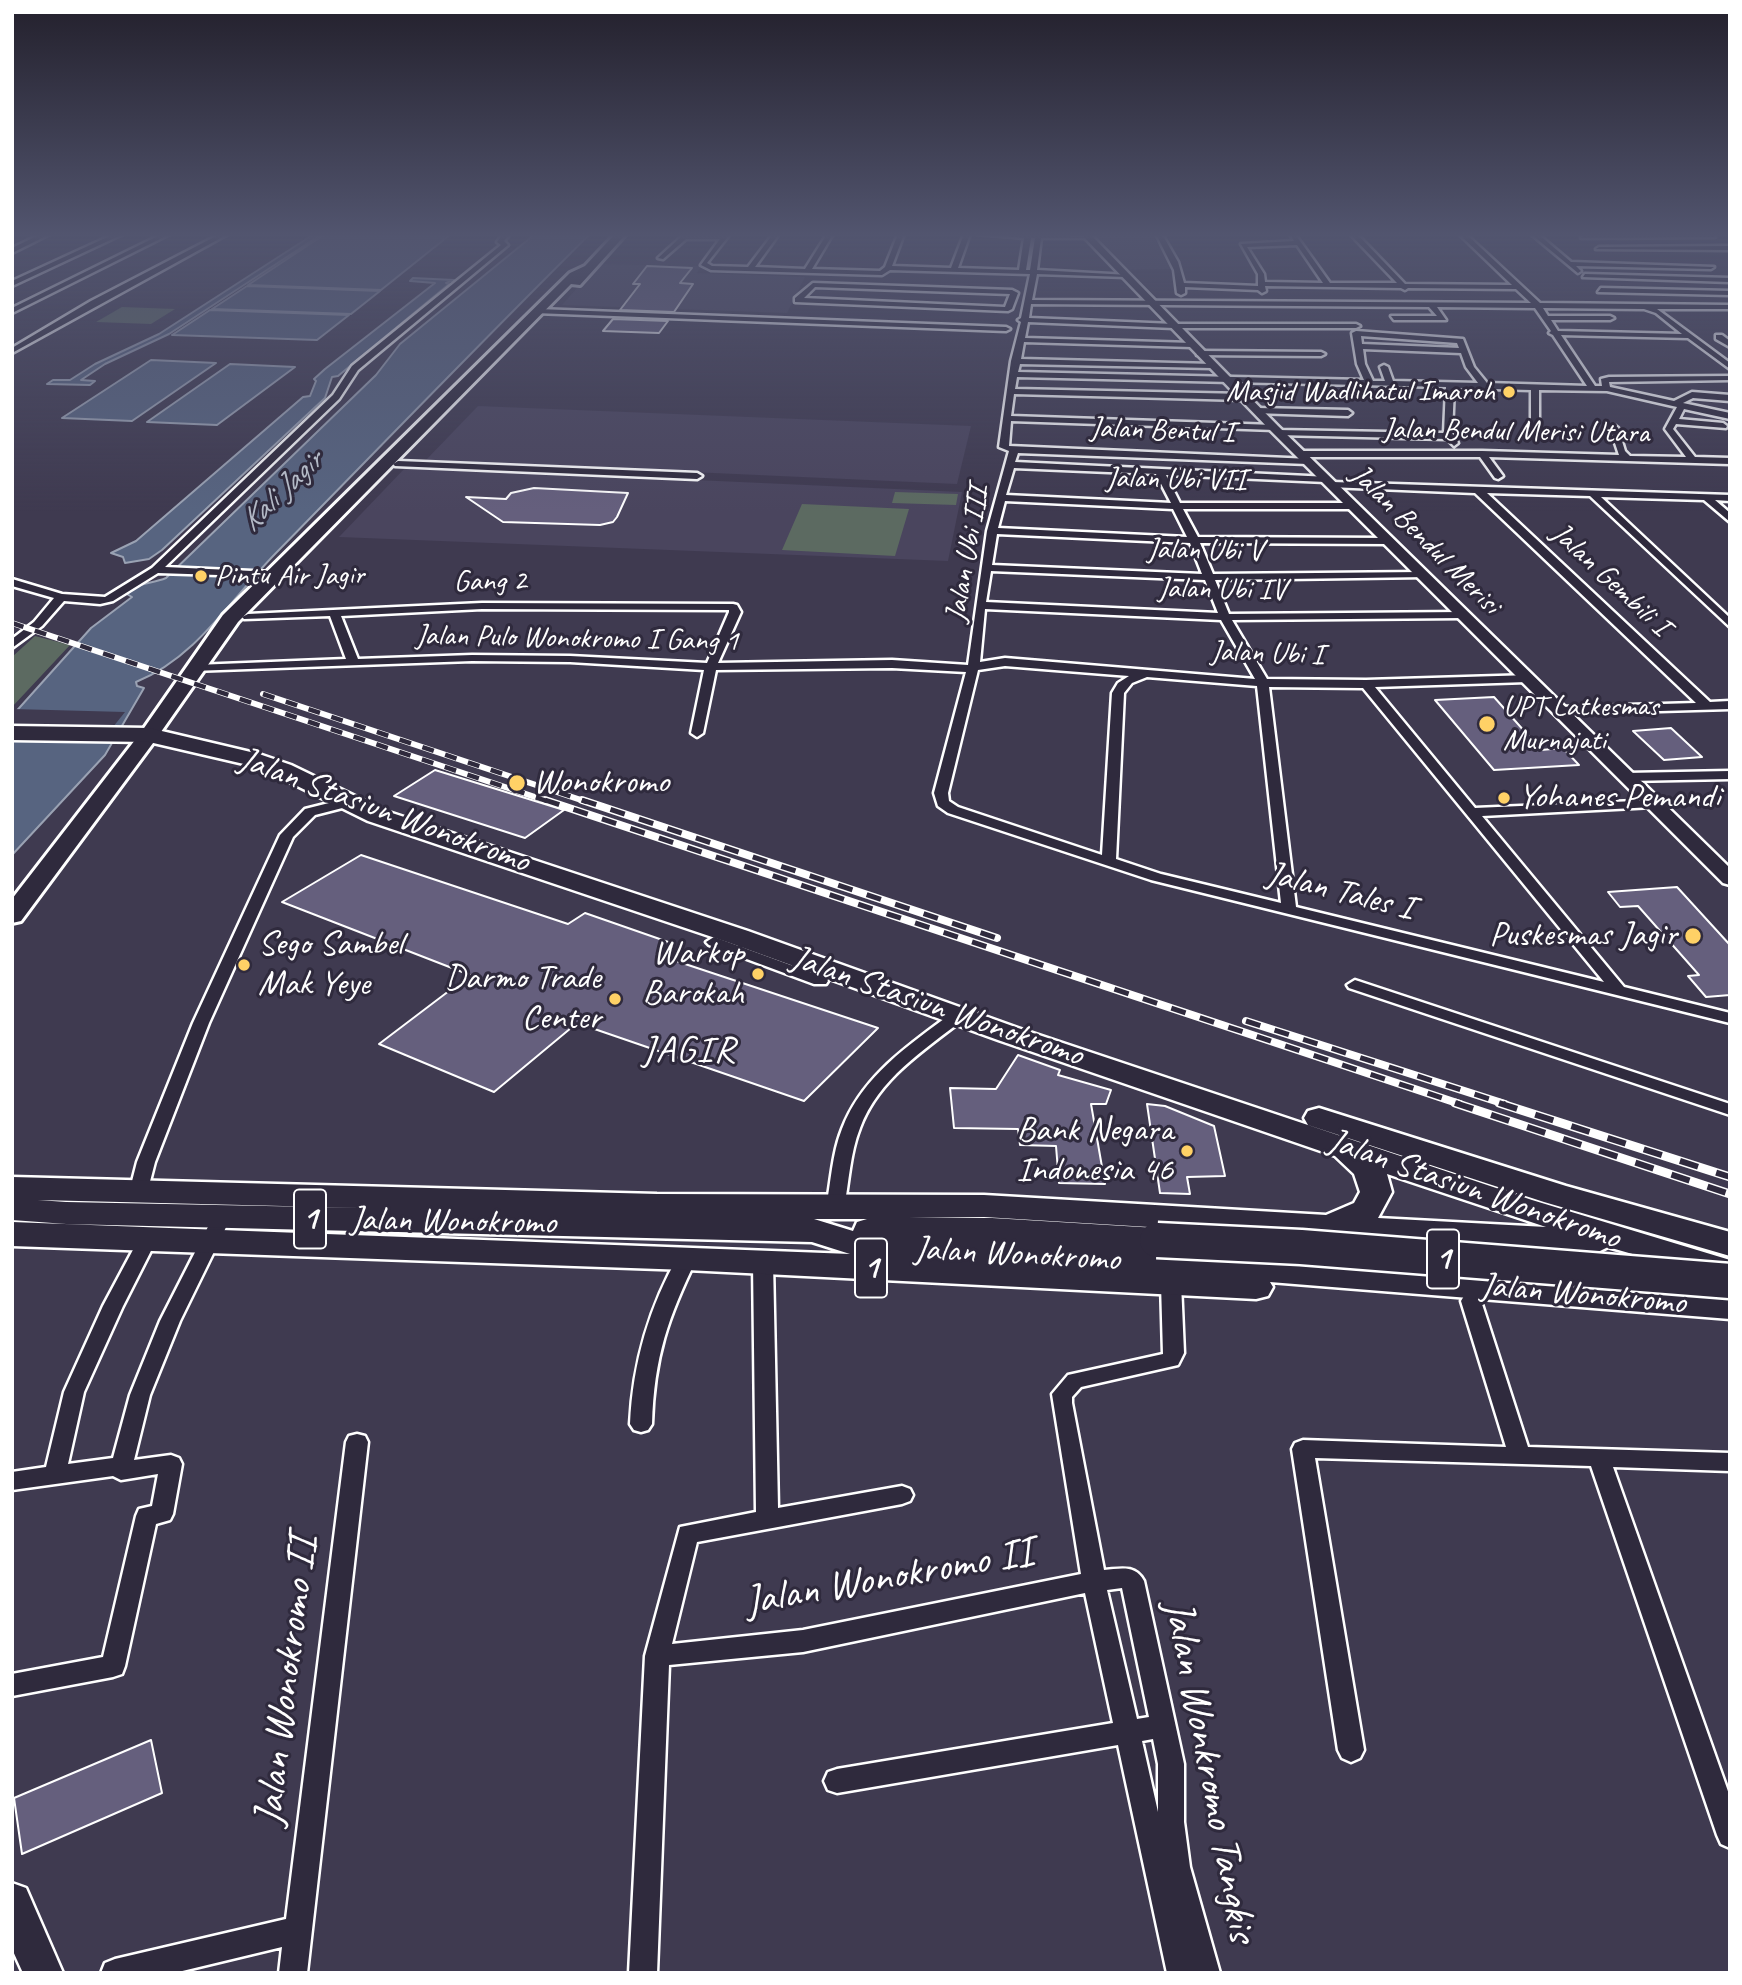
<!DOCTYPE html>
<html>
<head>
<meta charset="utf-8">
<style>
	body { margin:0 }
	#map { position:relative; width:1742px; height:1985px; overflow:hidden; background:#3f3a50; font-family:Caveat,sans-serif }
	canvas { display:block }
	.frame { position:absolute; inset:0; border:14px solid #fff; pointer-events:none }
</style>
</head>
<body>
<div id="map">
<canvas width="1742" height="1985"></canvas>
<div class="frame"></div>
</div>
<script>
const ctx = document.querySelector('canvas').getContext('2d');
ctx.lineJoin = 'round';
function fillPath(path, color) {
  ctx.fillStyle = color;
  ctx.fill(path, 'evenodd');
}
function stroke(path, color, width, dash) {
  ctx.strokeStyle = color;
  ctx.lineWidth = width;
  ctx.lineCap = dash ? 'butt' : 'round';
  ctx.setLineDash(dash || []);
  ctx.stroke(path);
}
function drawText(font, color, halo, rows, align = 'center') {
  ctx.font = font + ' Caveat,sans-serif';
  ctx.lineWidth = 6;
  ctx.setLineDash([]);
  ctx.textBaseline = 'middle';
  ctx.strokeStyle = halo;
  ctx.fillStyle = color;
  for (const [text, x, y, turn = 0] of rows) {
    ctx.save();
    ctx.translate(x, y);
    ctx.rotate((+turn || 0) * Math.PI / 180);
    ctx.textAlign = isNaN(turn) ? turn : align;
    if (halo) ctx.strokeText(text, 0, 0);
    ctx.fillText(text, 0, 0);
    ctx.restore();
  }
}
fillPath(new Path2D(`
	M 1085,234 L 1152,234 L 1173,269 L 1121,270 Z
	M 598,264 L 701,266 L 697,273 L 805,277 L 787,313 L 562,305 Z
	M 478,406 L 971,426 L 957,484 L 426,460 Z
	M 406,467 L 962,492 L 948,561 L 339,537 Z`), '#4a455e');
fillPath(new Path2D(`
	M 122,307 L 175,309 L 151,324 L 96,322 Z
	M 895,492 L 958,494 L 956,505 L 892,503 Z
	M 802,504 L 909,509 L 895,556 L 782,550 Z
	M 35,636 L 70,645 L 12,707 L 12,657 Z`), '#5c6a61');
const water = new Path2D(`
	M 314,234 L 322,234 L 169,334 L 105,364 L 81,380 L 95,381 L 90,385 L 47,384 L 53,380 L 70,380 L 95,364 L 159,334 Z
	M 325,234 L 451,234 L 381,290 L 248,285 Z
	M 535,234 L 590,234 C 484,339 380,447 275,554 C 231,599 196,658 136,682 L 137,686 L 144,688 L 105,755 L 12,855 L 12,716 L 91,628 L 132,597 L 125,593 C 135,583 152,584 166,578 L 376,375 L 400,344 Z
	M 413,278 L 454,280 L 446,283 L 449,284 L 338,376 L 332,377 L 325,398 L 162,550 L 149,559 L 125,563 L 123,557 L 111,553 L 136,541 L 303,397 L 310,396 L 316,381 L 314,379 L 325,369 L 435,283 L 410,281 Z
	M 247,286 L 380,291 L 351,314 L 212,309 Z
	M 210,310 L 349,315 L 317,340 L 172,335 Z
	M 151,360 L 216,363 L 132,421 L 62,418 Z
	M 230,364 L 295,367 L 217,425 L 147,422 Z`);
fillPath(water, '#576480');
stroke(water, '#9aa2b3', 2);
fillPath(new Path2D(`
	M 12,710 L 13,709 L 125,712 L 113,727 L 12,724 Z`), '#3f3a50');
const building = new Path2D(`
	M 647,266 L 692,268 L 680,283 L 693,284 L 674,312 L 620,310 L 640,284 L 633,284 Z
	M 613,319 L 668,321 L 659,333 L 603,331 Z
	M 534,488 L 628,493 L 617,517 L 613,522 L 600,525 L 503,522 L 466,497 L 506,499 L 511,493 Z
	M 1494,697 L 1541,750 L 1563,748 L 1579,765 L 1494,770 L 1435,700 Z
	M 1671,728 L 1702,757 L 1664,760 L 1633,731 Z
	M 435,770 L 564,810 L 525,838 L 394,796 Z
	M 361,855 L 568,924 L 585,913 L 674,944 L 661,956 L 878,1028 L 804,1101 L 577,1023 L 494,1092 L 379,1044 L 470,975 L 282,902 Z
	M 1677,887 L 1730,945 L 1730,995 L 1706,997 L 1688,976 L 1699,975 L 1638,906 L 1620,907 L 1608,892 Z
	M 1018,1055 L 1060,1070 L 1058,1075 L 1111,1090 L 1106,1104 L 1091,1104 L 1105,1184 L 1059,1183 L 1056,1146 L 1020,1145 L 1018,1129 L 954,1128 L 950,1088 L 996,1089 Z
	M 1147,1104 L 1165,1106 L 1214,1126 L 1225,1176 L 1187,1177 L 1190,1194 L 1160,1193 Z
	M 151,1740 L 162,1793 L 22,1854 L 14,1798 Z`);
fillPath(building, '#655f7d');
stroke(building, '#fff', 2);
const minor = new Path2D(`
	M 41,234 L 50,234 L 12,253 L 12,248 Z
	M 114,234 L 123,234 L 12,286 L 12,281 Z
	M 162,234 L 170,234 L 12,313 L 12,308 Z
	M 220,234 L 228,234 L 12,353 L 12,348 L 91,301 Z
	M 503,234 L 510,234 L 504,241 L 508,245 L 358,370 L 339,399 L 165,567 L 274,572 L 279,575 L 278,577 L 158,573 L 113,601 L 100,604 L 64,601 L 42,626 L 12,648 L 12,639 L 34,622 L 54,598 L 12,586 L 12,579 L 62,594 L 105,597 L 152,568 L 333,395 L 352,366 L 501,245 L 497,242 Z
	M 730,234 L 707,263 L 712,266 L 748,267 L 773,234 L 779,234 L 755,267 L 805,269 L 827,234 L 833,234 L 812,269 L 880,271 L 885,267 L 898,234 L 904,234 L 892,266 L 951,268 L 964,234 L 970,234 L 958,268 L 1019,270 L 1024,238 L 977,234 L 1039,234 L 1092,238 L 1041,238 L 1037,270 L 1129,275 L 1126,277 L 1037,274 L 1032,300 L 1531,303 L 1516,289 L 1408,288 L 1405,290 L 1401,288 L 1265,286 L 1266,291 L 1262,293 L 1258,290 L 1185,287 L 1185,293 L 1181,295 L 1177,293 L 1174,270 L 1156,234 L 1162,234 L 1178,262 L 1184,283 L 1258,286 L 1258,274 L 1241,244 L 1294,241 L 1291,236 L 1295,234 L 1330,283 L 1397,283 L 1350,234 L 1357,234 L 1405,284 L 1512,285 L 1459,234 L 1466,234 L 1540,303 L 1730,305 L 1730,309 L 1657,309 L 1730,363 L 1730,369 L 1688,338 L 1561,335 L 1595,386 L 1602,386 L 1601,379 L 1609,377 L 1730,376 L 1730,380 L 1609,382 L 1610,387 L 1674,401 L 1692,392 L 1730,395 L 1730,401 L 1693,398 L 1683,403 L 1730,413 L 1730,419 L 1684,409 L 1679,419 L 1723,423 L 1727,426 L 1726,428 L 1676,424 L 1673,429 L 1695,457 L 1730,458 L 1730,464 L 1489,457 L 1503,476 L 1498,479 L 1495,478 L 1480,457 L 1300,457 L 1295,454 L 1300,451 L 1482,451 L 1619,455 L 1610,428 L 1614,425 L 1618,428 L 1625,451 L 1630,456 L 1686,457 L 1665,429 L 1677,407 L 1607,391 L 1539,390 L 1539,423 L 1535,426 L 1531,423 L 1531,390 L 1454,388 L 1452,433 L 1458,443 L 1454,446 L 1447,439 L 1278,435 L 1275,430 L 1011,421 L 1009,446 L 1311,459 L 1311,463 L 1308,464 L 1018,453 L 1015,462 L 1329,477 L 1329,481 L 1326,482 L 1166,475 L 1180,503 L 1353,503 L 1358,506 L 1353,509 L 1183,509 L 1198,537 L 1389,538 L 1394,541 L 1389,544 L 1200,543 L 1213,574 L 1423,572 L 1427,573 L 1427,577 L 1215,580 L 1229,614 L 1463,612 L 1469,615 L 1463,618 L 1232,620 L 1267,679 L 1366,680 L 1531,675 L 1533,678 L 1527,682 L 1375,687 L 1475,808 L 1658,800 L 1658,806 L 1653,807 L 1482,816 L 1624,987 L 1730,1013 L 1730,1023 L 1151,880 L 948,813 L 938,806 L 934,793 L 966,672 L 892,668 L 716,670 L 703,733 L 697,737 L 691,733 L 704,670 L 570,662 L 472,661 L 192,671 L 190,669 L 196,665 L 346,659 L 330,616 L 244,619 L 242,617 L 248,614 L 482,603 L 733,604 L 737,605 L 741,612 L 718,663 L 892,660 L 968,665 L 987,531 L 1009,451 L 999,447 L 1011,361 L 1021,322 L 1018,320 L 1021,318 L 1030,274 L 890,270 L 882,275 L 711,270 L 701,265 L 720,239 L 686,239 L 663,259 L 658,258 L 682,236 ZM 1031,238 L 1035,238 L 1030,270 L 1026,270 ZM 1297,245 L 1323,283 L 1265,282 L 1264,274 L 1247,247 ZM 1031,304 L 1429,307 L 1437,316 L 1391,316 L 1394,320 L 1446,320 L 1437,307 L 1535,308 L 1551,331 L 1549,333 L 1553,335 L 1587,386 L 1487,383 L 1474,367 L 1463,339 L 1356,331 L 1352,333 L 1357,364 L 1364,380 L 1018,372 L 1020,364 L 1212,368 L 1216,366 L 1212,364 L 1021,359 L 1024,342 L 1192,347 L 1196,345 L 1192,343 L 1025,338 L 1028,322 L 1174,328 L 1356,328 L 1360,326 L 1356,324 L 1174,324 L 1029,318 ZM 1543,308 L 1644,309 L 1656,313 L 1682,334 L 1558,331 L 1551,320 L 1610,320 L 1614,318 L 1610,316 L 1548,316 ZM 1361,336 L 1457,343 L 1459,348 L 1362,344 ZM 1363,349 L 1461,353 L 1466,367 L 1478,383 L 1393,381 L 1388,367 L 1384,365 L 1380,367 L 1385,381 L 1373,381 L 1365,364 ZM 1017,377 L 1446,387 L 1444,433 L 1277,430 L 1274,425 L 1011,416 L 1014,394 L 1244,400 L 1248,397 L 1244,394 L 1015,389 ZM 1014,468 L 1156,474 L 1171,503 L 1006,495 ZM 1005,501 L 1173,509 L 1187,537 L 998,528 ZM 997,534 L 1190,543 L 1202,574 L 992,565 ZM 991,571 L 1205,580 L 1218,613 L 986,602 ZM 482,609 L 729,610 L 729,612 L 707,663 L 570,656 L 472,655 L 358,659 L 341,616 ZM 985,609 L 1221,620 L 1255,679 L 1005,658 L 980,662 ZM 1005,666 L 1129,676 L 1118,683 L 1112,693 L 1102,855 L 958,807 L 949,801 L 948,793 L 978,670 ZM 1147,677 L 1257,686 L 1281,903 L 1161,874 L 1116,859 L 1124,693 L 1132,683 ZM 1269,687 L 1363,688 L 1604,982 L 1296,907 Z
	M 1531,234 L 1538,234 L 1571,262 L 1714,267 L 1711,269 L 1576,266 L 1581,271 L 1578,273 Z
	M 1583,235 L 1712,235 L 1715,237 L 1581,238 Z
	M 1730,246 L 1730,250 L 1596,249 L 1599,247 Z
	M 1585,274 L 1730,278 L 1730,282 L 1583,277 Z
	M 813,283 L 1012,290 L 1018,293 L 1012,309 L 1008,311 L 795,302 L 795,298 ZM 815,287 L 1010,294 L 1005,307 L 804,298 Z
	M 1601,288 L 1730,291 L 1730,295 L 1598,292 Z
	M 538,309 L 1006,327 L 1010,329 L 1006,331 L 535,313 Z
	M 1716,335 L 1722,335 L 1730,341 L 1730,347 L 1716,339 Z
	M 1200,351 L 1321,352 L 1325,354 L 1321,356 L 1197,355 Z
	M 1257,408 L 1348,410 L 1352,413 L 1348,416 L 1254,413 L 1254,409 Z
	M 398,461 L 697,473 L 702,476 L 697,479 L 395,466 L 393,464 Z
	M 1332,482 L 1730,495 L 1730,501 L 1715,500 L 1730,513 L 1730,522 L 1704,500 L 1601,497 L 1730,618 L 1730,627 L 1590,496 L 1487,493 L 1710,702 L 1730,701 L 1730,709 L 1556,714 L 1556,708 L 1560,707 L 1696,703 L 1475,493 L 1329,487 L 1327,485 Z
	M 1730,771 L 1730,779 L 1627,781 L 1620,777 L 1627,773 Z
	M 349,798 L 354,799 L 354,805 L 315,815 L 293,837 L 209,1023 L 155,1162 L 147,1193 L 144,1197 L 132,1197 L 129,1193 L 137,1162 L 193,1023 L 280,835 L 305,809 Z
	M 714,937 L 826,978 L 828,981 L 826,984 L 814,984 L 709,945 L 706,942 Z
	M 1355,980 L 1730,1104 L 1730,1115 L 1349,988 L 1347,985 Z
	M 958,1011 L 964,1013 L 966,1016 L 964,1019 C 924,1050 878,1079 860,1128 C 850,1153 849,1182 844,1208 L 842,1212 L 828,1212 L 826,1208 C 831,1182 832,1154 842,1129 C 862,1076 909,1045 952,1013 Z
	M 222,1211 L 229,1212 L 231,1217 L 180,1321 L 150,1395 L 134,1460 L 171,1455 L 179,1458 L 182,1464 L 173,1514 L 170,1520 L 156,1524 L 125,1666 L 122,1674 L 113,1677 L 12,1696 L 12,1674 L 103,1657 L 136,1516 L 139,1509 L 152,1506 L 158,1474 L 121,1480 L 113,1476 L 12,1490 L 12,1472 L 46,1467 L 64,1392 L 103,1306 L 142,1233 L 144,1228 L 158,1228 L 160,1233 L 123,1306 L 84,1392 L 68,1464 L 113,1458 L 130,1395 L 160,1321 L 213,1217 L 215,1212 Z
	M 687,1251 L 694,1253 L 697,1258 C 668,1317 654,1357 652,1424 L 648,1430 L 641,1432 L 634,1430 L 630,1424 C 633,1362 649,1307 680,1253 Z
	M 763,1255 L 770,1257 L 773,1262 L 778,1508 L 902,1486 L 910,1489 L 913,1495 L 910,1501 L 902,1504 L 697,1542 L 672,1644 L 803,1630 L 1081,1574 L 1052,1394 L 1068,1375 L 1163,1354 L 1161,1283 L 1164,1278 L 1171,1276 L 1178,1278 L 1181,1283 L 1184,1353 L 1178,1365 L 1081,1387 L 1072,1397 L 1072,1403 L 1104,1570 C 1120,1569 1135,1564 1144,1581 L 1184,1764 L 1184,1822 L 1190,1867 L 1220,1973 L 1167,1973 L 1118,1745 L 837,1793 L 828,1790 L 824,1781 L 828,1772 L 837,1769 L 1113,1723 L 1085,1593 L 803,1652 L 669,1665 L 657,1973 L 629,1973 L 645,1656 L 680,1527 L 756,1512 L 753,1262 L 756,1257 ZM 1122,1588 L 1149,1717 L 1137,1719 L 1107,1590 ZM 1153,1739 L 1158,1764 L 1158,1812 L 1142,1741 Z
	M 1471,1294 L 1478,1296 L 1481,1301 L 1528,1447 L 1730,1453 L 1730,1471 L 1613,1467 L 1730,1797 L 1730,1848 L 1721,1844 L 1717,1835 L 1591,1466 L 1315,1458 L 1364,1750 L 1360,1758 L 1351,1762 L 1342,1758 L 1338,1750 L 1292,1449 L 1295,1443 L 1303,1440 L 1506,1447 L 1461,1301 L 1464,1296 Z
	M 357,1434 L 365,1436 L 368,1442 L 307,1973 L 279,1973 L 282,1947 L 174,1973 L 101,1973 L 105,1963 L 115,1959 L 286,1919 L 346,1442 L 349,1436 Z`);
const tertiary = new Path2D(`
	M 1081,234 L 1090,234 L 1278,426 L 1730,868 L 1730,885 L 1723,883 L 1270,430 Z`);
const secondary = new Path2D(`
	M 12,1883 L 26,1888 L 63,1973 L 23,1973 L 12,1949 Z`);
const primary = new Path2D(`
	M 615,234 L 626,234 L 580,285 L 571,284 L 238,622 L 156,739 L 21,921 L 12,923 L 12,899 L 142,731 L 223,615 L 570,273 L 585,266 Z`);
const trunk = new Path2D(`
	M 12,726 L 149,728 L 259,754 L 291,765 L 386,811 L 748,931 L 1018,1028 L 1532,1200 L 1730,1260 L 1730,1282 L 1608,1247 L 1594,1254 L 984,1217 L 909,1218 L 992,1218 L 1157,1228 L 1169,1232 L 1174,1240 L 1169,1248 L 1161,1251 L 1730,1293 L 1730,1319 L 1270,1282 L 1273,1287 L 1268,1296 L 1256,1299 L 687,1270 L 12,1246 L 12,1222 L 850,1254 L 812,1242 L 66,1224 L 12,1220 L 12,1177 L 657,1194 L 984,1195 L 1326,1215 L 1354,1203 L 1360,1192 L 1354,1174 L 1335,1156 L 998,1040 L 730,943 L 368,821 L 275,775 L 244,764 L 149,742 L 12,740 ZM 1387,1174 L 1546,1227 L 1378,1218 L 1392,1192 ZM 38,1200 L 365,1208 L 66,1202 ZM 814,1219 L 867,1219 L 857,1222 L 853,1231 Z
	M 1319,1108 L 1566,1186 L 1730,1232 L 1730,1256 L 1544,1202 L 1308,1125 L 1304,1118 L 1308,1111 Z`);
stroke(minor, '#fff', 5);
stroke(tertiary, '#fff', 5);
stroke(secondary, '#fff', 5);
stroke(primary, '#fff', 6);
stroke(trunk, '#fff', 5);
fillPath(minor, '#2f2a3d');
fillPath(tertiary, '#2f2a3d');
fillPath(secondary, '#2f2a3d');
fillPath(primary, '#2f2a3d');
fillPath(trunk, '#2f2a3d');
const railFar2 = new Path2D(`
	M 12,623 L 550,802
	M 263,694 L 587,802`);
const railFar1 = new Path2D(`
	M 545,800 L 1460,1104
	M 582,800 L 997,938
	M 1246,1021 L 1505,1104`);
const rail = new Path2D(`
	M 1455,1103 L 1730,1194
	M 1499,1103 L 1730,1177`);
stroke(railFar2, '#fff', 6);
stroke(railFar1, '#fff', 8);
stroke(rail, '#fff', 9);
stroke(railFar2, '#2f2a3d', 4.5, [12]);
stroke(railFar1, '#2f2a3d', 5, [15]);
stroke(rail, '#2f2a3d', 6, [19]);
const trunkBridge = new Path2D(`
	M 1157,1240 L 1301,1247 L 1730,1281`);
stroke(trunkBridge, '#fff', 39, []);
stroke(trunkBridge, '#2f2a3d', 34);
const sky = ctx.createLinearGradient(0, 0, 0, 512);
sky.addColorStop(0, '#23202c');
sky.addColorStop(0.46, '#52556f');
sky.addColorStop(1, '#52556f00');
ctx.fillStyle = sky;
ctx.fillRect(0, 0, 1742, 512);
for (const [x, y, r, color] of [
	[1509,392,7,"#ffd166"],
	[201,576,7,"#ffd166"],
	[1487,724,9,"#ffd166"],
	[517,783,9,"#ffd166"],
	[1504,798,7,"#ffd166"],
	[1693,936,9,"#ffd166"],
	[244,965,7,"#ffd166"],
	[758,974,7,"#ffd166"],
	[615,999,7,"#ffd166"],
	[1187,1151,7,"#ffd166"]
]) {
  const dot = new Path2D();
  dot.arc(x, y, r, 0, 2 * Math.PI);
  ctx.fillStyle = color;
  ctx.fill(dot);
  stroke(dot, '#2f2a3d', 2.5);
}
drawText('30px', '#fff', '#2f2a3d', [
	["Masjid Wadlihatul Imaroh",1495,392,"right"],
	["Pintu Air Jagir",215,576],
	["UPT Latkesmas",1503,707],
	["Murnajati",1503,741]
], 'left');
drawText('30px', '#fff', '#2f2a3d', [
	["Jalan Bentul I",1162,431,2],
	["Jalan Bendul Merisi Utara",1516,432,1],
	["Jalan Ubi VII",1176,480,1],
	["Jalan Bendul Merisi",1425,540,45],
	["Jalan Ubi V",1205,551,1],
	["Jalan Ubi III",968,554,-80],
	["Jalan Gembili I",1610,580,43],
	["Gang 2",490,582,-1],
	["Jalan Ubi IV",1222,590,1],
	["Jalan Pulo Wonokromo I Gang 1",577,639,1],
	["Jalan Ubi I",1267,654,2]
]);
drawText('italic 32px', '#b3b9c6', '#2f2a3d', [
	["Kali Jagir",282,492,-44]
]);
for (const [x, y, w] of [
	[310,1219,32],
	[1443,1259,32],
	[871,1268,32]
]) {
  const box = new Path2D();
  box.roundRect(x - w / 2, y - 29.5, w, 59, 5);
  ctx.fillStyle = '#2f2a3d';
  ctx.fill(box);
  stroke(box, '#fff', 2);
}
drawText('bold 33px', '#fff', null, [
	["1",310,1219],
	["1",1443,1259],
	["1",871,1268]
]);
drawText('35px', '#fff', '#2f2a3d', [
	["Wonokromo",533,783,"left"],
	["Yohanes Pemandi",1518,798,"left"],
	["Puskesmas Jagir",1677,936],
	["Sego Sambel",258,945,"left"],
	["Mak Yeye",258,985,"left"],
	["Warkop",744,954],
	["Barokah",744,994],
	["Darmo Trade",601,979],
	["Center",601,1019],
	["Bank Negara",1173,1131],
	["Indonesia 46",1173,1171]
], 'right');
drawText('35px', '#fff', '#2f2a3d', [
	["Jalan Stasiun Wonokromo",384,811,20],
	["Jalan Tales I",1340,892,14],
	["Jalan Stasiun Wonokromo",937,1007,19],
	["Jalan Stasiun Wonokromo",1474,1190,19],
	["Jalan Wonokromo",453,1222,1],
	["Jalan Wonokromo",1017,1255,3],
	["Jalan Wonokromo",1583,1295,5]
]);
ctx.letterSpacing = '2px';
drawText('38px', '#fff', '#2f2a3d', [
	["JAGIR",689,1051]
]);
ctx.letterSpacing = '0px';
drawText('42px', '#fff', '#2f2a3d', [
	["Jalan Wonokromo II",889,1578,-10],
	["Jalan Wonokromo II",287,1681,-83],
	["Jalan Wonkromo Tangkis",1209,1771,79]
]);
</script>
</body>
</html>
